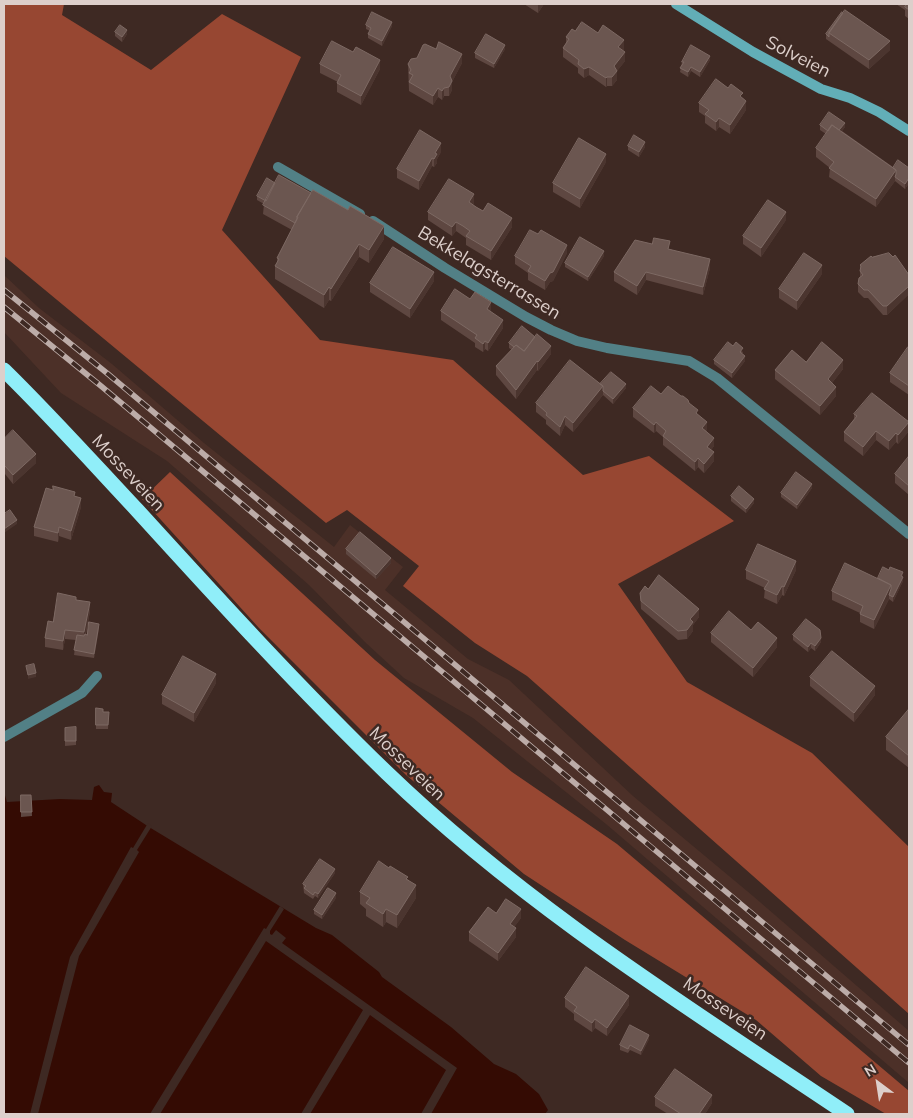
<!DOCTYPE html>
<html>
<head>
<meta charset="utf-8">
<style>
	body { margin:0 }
	#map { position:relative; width:913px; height:1118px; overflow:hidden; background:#3e2923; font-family:Mulish,sans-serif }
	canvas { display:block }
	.frame { position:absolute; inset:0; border:5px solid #ddcfcb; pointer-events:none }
	.north { position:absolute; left:853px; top:1058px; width:50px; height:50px; -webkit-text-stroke:4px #3e2923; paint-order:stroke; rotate:329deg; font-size:14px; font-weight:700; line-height:20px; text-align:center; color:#ddcfcb }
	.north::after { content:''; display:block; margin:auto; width:18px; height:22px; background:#ddcfcb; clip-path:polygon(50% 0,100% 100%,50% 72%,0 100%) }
</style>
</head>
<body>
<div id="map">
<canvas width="913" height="1118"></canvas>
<div class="frame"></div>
<div class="north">N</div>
</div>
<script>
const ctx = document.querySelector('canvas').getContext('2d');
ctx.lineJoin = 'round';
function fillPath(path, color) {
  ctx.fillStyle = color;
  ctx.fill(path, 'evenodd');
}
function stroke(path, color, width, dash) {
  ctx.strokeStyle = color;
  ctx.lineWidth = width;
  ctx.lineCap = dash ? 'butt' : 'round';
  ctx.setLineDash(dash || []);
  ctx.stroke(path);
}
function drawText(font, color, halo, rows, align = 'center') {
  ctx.font = font + ' Mulish,sans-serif';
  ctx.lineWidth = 5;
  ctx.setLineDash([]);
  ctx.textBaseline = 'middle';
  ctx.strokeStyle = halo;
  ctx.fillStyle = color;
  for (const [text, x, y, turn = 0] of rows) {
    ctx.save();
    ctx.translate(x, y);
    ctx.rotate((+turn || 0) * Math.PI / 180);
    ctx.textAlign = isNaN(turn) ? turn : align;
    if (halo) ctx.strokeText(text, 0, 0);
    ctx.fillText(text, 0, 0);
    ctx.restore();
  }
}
fillPath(new Path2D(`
	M 4,275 L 39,308 L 112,364 L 204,443 L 334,547 L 350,525 L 403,567 L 385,590 L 468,659 L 509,680 L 633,796 L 753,896 L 909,1031 L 909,1083 L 606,824 L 473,718 L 404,678 L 366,643 L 309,585 L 167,461 L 61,393 L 4,332 Z`), '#4c3028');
fillPath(new Path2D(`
	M 4,4 L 64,4 L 62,15 L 151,70 L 222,14 L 301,57 L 222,230 L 320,340 L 453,360 L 583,475 L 649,456 L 734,521 L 618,584 L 687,682 L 812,753 L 909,847 L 909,1014 L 527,676 L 475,643 L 403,586 L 419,566 L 347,510 L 326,523 L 4,256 Z
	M 170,472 L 375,660 L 512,772 L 617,844 L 909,1091 L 909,1114 L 886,1114 L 821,1076 L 756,1020 L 625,940 L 524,874 L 406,775 L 259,628 L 142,499 Z`), '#974732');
fillPath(new Path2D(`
	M 99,785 L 104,792 L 112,793 L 111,802 L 149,827 L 316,928 L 332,935 L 379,972 L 382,977 L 451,1027 L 494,1064 L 516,1074 L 539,1094 L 548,1110 L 545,1114 L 4,1114 L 4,792 L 7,802 L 60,799 L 92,800 L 94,787 Z`), '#340b03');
fillPath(new Path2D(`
	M 148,823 L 152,826 L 137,850 L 139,852 L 79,956 L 38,1114 L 30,1114 L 70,957 L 131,847 L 133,848 Z
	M 280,906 L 284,909 L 270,931 L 270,934 L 272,935 L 276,930 L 286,938 L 282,943 L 457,1068 L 431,1114 L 421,1114 L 446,1070 L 370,1015 L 310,1114 L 301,1114 L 363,1010 L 266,941 L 160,1114 L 150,1114 L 264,928 L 266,929 Z`), '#3e2923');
stroke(new Path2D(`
	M 278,167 L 360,214
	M 373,221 L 445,268 L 526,317 L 551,330 L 577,341 L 607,348 L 689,361 L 717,378 L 909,534
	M 4,737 L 82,693 L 97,676`), '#528086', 10);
stroke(new Path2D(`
	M 676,4 L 753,52 L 821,89 L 850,98 L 879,112 L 909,131`), '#62aeb7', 10);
stroke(new Path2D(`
	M 4,370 C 50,415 93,463 137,510 C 218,599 300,689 387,773 C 525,906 689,1008 847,1114`), '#90eef9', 15);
const rail = new Path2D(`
	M 4,290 L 108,374 L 909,1045
	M 4,307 L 101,386 L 909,1063`);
stroke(rail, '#bcaca8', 5.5);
stroke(rail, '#3e2923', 4, [11]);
fillPath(new Path2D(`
	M 524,4 L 544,4 L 538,13 Z
	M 896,4 L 909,4 L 909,19 L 905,16 L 905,10 Z
	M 842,12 L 890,50 L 869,69 L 826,39 L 826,34 Z
	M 366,25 L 392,26 L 382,46 L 368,38 L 368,34 L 370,31 L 366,29 Z
	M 575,31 L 598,33 L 624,49 L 623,50 L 625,61 L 617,71 L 617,80 L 612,86 L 607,86 L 606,87 L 589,75 L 584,78 L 578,73 L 578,68 L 563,57 L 563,48 L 566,43 L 566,37 Z
	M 115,32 L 127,34 L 122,42 L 115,36 Z
	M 505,49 L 494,68 L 475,58 L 475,53 Z
	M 710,60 L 700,77 L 691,71 L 688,77 L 680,72 L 682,62 Z
	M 462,63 L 452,82 L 452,90 L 449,96 L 444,96 L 442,100 L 438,97 L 433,105 L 409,91 L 408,64 Z
	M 320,64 L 380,69 L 361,105 L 337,92 L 337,83 L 338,82 L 320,73 Z
	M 743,98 L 746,110 L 730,134 L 719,127 L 716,131 L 705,123 L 705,116 L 699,112 L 699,103 Z
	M 820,125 L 845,127 L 842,131 L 893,167 L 909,168 L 909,183 L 905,189 L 895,181 L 876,207 L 829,177 L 830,168 L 816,157 L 816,148 L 826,134 L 820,130 Z
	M 628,146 L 645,147 L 639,157 L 628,150 Z
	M 441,152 L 437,159 L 437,163 L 434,167 L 432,166 L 419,190 L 397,178 L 397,169 Z
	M 606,162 L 580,208 L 553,192 L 553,183 Z
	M 257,196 L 384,239 L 369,263 L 359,257 L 331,301 L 329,300 L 324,308 L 275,279 L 275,266 L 277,263 L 277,258 L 292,230 L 263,214 L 264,204 L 257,200 Z
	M 474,203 L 473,205 L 476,207 L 512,227 L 491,260 L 466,245 L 466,238 L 456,231 L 452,236 L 428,220 L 428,212 Z
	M 786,220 L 761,257 L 743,244 L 743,236 Z
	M 538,234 L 567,253 L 553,281 L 550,282 L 545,290 L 528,280 L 528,273 L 515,264 L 515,256 Z
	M 670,249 L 710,268 L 703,295 L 646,280 L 637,295 L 614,281 L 614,272 Z
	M 604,256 L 588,281 L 565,267 L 565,263 Z
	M 872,257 L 908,274 L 909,271 L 909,294 L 887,315 L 883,315 L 868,298 L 864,298 L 858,292 L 858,284 L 860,277 L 860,265 Z
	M 822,274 L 797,310 L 779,298 L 779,289 Z
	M 434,281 L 410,318 L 370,292 L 370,283 Z
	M 470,299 L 491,311 L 491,312 L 503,328 L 488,351 L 485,349 L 483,352 L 475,347 L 475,343 L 441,320 L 441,311 Z
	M 509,343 L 551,354 L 538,371 L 537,370 L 516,399 L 496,375 L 496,366 L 512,350 L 509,348 Z
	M 733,346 L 743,352 L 742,354 L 745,361 L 732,378 L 714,364 L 714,360 Z
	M 909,347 L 909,395 L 890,382 L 890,373 Z
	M 806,362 L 843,369 L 832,383 L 836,396 L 820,415 L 775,379 L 775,370 Z
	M 600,384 L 626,388 L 613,404 L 603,395 L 573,432 L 565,425 L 560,436 L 546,424 L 546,420 L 536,412 L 536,403 Z
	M 661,394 L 689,403 L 698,415 L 714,446 L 711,450 L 714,461 L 704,473 L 698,467 L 695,471 L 663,445 L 663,437 L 656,431 L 654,433 L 633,417 L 633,408 Z
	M 854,414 L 909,431 L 898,444 L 896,442 L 889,450 L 876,440 L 863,456 L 844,441 L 844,432 L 854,419 Z
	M 4,439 L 36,463 L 13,484 L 5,474 Z
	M 909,456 L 909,495 L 895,483 L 895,474 Z
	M 812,488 L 797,509 L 781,497 L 781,493 Z
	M 731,496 L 754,503 L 746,513 L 731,501 Z
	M 75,497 L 81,507 L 71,540 L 59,536 L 58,542 L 34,536 L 34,527 Z
	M 346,549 L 391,563 L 376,579 L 346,554 Z
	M 746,570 L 796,570 L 784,596 L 782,595 L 777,604 L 764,598 L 765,588 L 746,579 Z
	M 903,572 L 903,581 L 893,602 L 889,599 L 874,629 L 860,622 L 860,613 L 832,600 L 832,591 L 878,578 Z
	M 648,589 L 699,617 L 693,625 L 693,631 L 687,639 L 678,640 L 641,609 L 640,593 Z
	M 76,600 L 90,611 L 86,634 L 87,635 L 99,628 L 94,658 L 74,655 L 76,640 L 65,639 L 63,650 L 45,647 L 45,638 L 53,622 Z
	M 751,630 L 777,647 L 753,677 L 711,642 L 711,633 Z
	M 793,635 L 821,642 L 815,651 L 811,648 L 808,652 L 793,640 Z
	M 810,677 L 875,695 L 854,722 L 810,686 Z
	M 216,683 L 194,722 L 162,704 L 162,695 Z
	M 96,708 L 103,712 L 109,712 L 108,729 L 96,729 Z
	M 909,709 L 909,768 L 886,750 L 886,737 Z
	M 76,727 L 76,745 L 65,746 L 65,728 Z
	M 21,795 L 31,795 L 32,816 L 21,817 Z
	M 335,873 L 318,898 L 315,896 L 313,899 L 304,893 L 303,884 Z
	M 408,879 L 416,898 L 397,928 L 386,922 L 383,927 L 366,916 L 366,909 L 360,904 L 360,892 Z
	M 336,898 L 322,919 L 314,914 L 314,910 Z
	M 496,913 L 521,918 L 514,927 L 516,937 L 498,961 L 469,941 L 469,932 Z
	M 565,998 L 629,1005 L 607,1036 L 595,1028 L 592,1032 L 574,1020 L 574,1014 L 565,1007 Z
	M 649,1039 L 641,1055 L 630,1050 L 628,1053 L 620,1050 L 620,1045 Z
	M 655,1097 L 712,1103 L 705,1114 L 668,1114 L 655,1106 Z`), '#5e4741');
fillPath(new Path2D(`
	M 538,4 L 544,4 L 538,13 Z
	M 392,22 L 392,26 L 382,46 L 382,41 Z
	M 127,30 L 127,34 L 122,42 L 122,37 Z
	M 624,40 L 624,49 L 618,56 L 618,47 Z
	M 890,41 L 890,50 L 869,69 L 869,60 Z
	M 505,45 L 505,49 L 494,68 L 494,64 Z
	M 625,52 L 625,61 L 615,74 L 617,71 L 617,80 L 612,86 L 612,77 L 614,66 Z
	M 462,54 L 462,63 L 452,82 L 452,90 L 449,96 L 449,87 L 450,76 Z
	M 710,56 L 710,60 L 700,77 L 700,72 Z
	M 380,60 L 380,69 L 361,105 L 361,96 Z
	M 589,67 L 589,75 L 584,78 L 584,69 Z
	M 691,67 L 691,71 L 688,77 L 688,72 Z
	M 607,77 L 607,86 L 606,87 L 606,78 Z
	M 438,88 L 438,97 L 433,105 L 433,96 Z
	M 444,88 L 444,96 L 442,100 L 442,91 Z
	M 746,101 L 746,110 L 730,134 L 730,125 Z
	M 719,118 L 719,127 L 716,131 L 716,122 Z
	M 845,123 L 845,127 L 837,137 L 837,133 Z
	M 645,142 L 645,147 L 639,157 L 639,152 Z
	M 441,143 L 441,152 L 437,159 L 437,163 L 434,167 L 434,159 L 435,153 Z
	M 606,154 L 606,162 L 580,208 L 580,199 Z
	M 432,158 L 432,166 L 419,190 L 419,181 Z
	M 896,170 L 896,178 L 895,177 L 895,181 L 876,207 L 876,199 Z
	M 909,178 L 909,183 L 905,189 L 905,184 Z
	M 474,194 L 474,203 L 469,211 L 469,202 Z
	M 786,212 L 786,220 L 761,257 L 761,248 Z
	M 512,218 L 512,227 L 491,260 L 491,251 Z
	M 456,222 L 456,231 L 452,236 L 452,227 Z
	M 384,226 L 384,239 L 369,263 L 369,250 Z
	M 359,244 L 359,257 L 331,301 L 331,289 Z
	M 567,245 L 567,253 L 553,281 L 550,282 L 545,290 L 545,281 Z
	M 604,251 L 604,256 L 588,281 L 588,277 Z
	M 710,259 L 710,268 L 703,295 L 703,287 Z
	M 822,265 L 822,274 L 797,310 L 797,301 Z
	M 434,272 L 434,281 L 410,318 L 410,309 Z
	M 646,272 L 646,280 L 637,295 L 637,286 Z
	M 909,286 L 909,294 L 887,315 L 887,306 Z
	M 329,287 L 329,300 L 324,308 L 324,295 Z
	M 491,302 L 491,311 L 487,318 L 487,309 Z
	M 503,320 L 503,328 L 488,351 L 488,343 Z
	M 485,341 L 485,349 L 483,352 L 483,344 Z
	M 551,346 L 551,354 L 538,371 L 538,362 Z
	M 745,356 L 745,361 L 732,378 L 732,373 Z
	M 843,360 L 843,369 L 828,388 L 828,379 Z
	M 537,361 L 537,370 L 516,399 L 516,390 Z
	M 626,384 L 626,388 L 613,404 L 613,399 Z
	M 603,386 L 603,395 L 573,432 L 573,423 Z
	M 836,387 L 836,396 L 820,415 L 820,406 Z
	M 565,416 L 565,425 L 560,436 L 560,427 Z
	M 656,422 L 656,431 L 654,433 L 654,425 Z
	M 707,422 L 707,431 L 702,428 Z
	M 909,422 L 909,431 L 898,444 L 898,435 Z
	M 876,431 L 876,440 L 863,456 L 863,447 Z
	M 896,433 L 896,442 L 889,450 L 889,441 Z
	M 714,438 L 714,446 L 707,456 L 707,447 Z
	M 714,452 L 714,461 L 704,473 L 704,464 Z
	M 36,454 L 36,463 L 13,484 L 13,475 Z
	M 698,458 L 698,467 L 695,471 L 695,462 Z
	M 5,466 L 5,474 L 4,475 L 4,467 Z
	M 812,484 L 812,488 L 797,509 L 797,505 Z
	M 81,498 L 81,507 L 71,540 L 71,531 Z
	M 754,499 L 754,503 L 746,513 L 746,509 Z
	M 17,520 L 17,524 L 4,533 L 4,529 Z
	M 59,527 L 59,536 L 58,542 L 58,533 Z
	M 391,558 L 391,563 L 376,579 L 376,575 Z
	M 796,561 L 796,570 L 784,596 L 784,587 Z
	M 903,572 L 903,581 L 893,602 L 893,597 Z
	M 891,585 L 891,593 L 889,595 L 889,599 L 874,629 L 874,620 Z
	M 782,586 L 782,595 L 777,604 L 777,595 Z
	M 90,602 L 90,611 L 84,641 L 84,632 Z
	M 699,609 L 699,617 L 693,625 L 693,631 L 687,639 L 687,630 L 690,619 Z
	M 99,624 L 99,628 L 94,658 L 94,654 Z
	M 65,630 L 65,639 L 63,650 L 63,641 Z
	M 777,638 L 777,647 L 753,677 L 753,668 Z
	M 821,638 L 821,642 L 815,651 L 815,646 Z
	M 811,643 L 811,648 L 808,652 L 808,647 Z
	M 36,673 L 36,677 L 28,679 L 28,675 Z
	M 216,674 L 216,683 L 194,722 L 194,713 Z
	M 875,686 L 875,695 L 854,722 L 854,713 Z
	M 335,869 L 335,873 L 318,898 L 318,894 Z
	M 416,885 L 416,898 L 397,928 L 397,915 Z
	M 336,893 L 336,898 L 322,919 L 322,915 Z
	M 386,909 L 386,922 L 383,927 L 383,914 Z
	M 521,909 L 521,918 L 510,933 L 510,924 Z
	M 516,928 L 516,937 L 498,961 L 498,953 Z
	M 629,996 L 629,1005 L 607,1036 L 607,1028 Z
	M 595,1019 L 595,1028 L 592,1032 L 592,1023 Z
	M 649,1035 L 649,1039 L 641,1055 L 641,1051 Z
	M 712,1095 L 712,1103 L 705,1114 L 699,1114 Z`), '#4b352f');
const building = new Path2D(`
	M 907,4 L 909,4 L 909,10 L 905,7 Z
	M 845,10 L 890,41 L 869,60 L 829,33 Z
	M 372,12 L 392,22 L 382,41 L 368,34 L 371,28 L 366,25 Z
	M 842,12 L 843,13 L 829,33 L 829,37 L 826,34 Z
	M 582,22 L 598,33 L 603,25 L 624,40 L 618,47 L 625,52 L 614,66 L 617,71 L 612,77 L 607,77 L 606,78 L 589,67 L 584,69 L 578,64 L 579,60 L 563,48 L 569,39 L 566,37 L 572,29 L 575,31 Z
	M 120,25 L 127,30 L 122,37 L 115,32 Z
	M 486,34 L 505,45 L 494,64 L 475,53 Z
	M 332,41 L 353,52 L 356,47 L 380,60 L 361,96 L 337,83 L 341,75 L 320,64 Z
	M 439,42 L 462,54 L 450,76 L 452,81 L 449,87 L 444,88 L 442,91 L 438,88 L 433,96 L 409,82 L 413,75 L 409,73 L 411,70 L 408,64 L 411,59 L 417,58 L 423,45 L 425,44 L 436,49 Z
	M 691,45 L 710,56 L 700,72 L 691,67 L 688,72 L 680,68 L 684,62 L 682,62 Z
	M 716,79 L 728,88 L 731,84 L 743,93 L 740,96 L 746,101 L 730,125 L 719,118 L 716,122 L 705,114 L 709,110 L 699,103 Z
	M 829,112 L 845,123 L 839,130 L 832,125 L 828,131 L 820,125 Z
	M 832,125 L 896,170 L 876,199 L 829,168 L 834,162 L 816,148 Z
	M 420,130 L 441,143 L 435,153 L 437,154 L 434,159 L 432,158 L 419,181 L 397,169 Z
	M 634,135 L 645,142 L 639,152 L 628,146 Z
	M 579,138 L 606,154 L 580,199 L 553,183 Z
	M 898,160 L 909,168 L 909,178 L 905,184 L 895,177 L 896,174 L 896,170 L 893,168 Z
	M 279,175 L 311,193 L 297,217 L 297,219 L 295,223 L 263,205 Z
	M 267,178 L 275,183 L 266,201 L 257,196 Z
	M 449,179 L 474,194 L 469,202 L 476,207 L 483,211 L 488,203 L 512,218 L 491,251 L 466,236 L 470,231 L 463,226 L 456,222 L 452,227 L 428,212 Z
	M 313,190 L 348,210 L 350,206 L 384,226 L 369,250 L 359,244 L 331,289 L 329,287 L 324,295 L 275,266 L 279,259 L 277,258 L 298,217 L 297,217 Z
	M 768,200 L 786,212 L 761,248 L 743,236 Z
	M 530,230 L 538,234 L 541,230 L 567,245 L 553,272 L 550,273 L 545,281 L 528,271 L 531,266 L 515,256 Z
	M 580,237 L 604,251 L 588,277 L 565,263 Z
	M 654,238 L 670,241 L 668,249 L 710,259 L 703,287 L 646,272 L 637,286 L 614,272 L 635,240 L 652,244 Z
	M 393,247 L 434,272 L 410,309 L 370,283 Z
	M 804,253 L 822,265 L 797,301 L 779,289 Z
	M 889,253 L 893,257 L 895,255 L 909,275 L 909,286 L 887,306 L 883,306 L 868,290 L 864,290 L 858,284 L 859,278 L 863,275 L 860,271 L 861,266 L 860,265 L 871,256 L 872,257 Z
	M 455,289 L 470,299 L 475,292 L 491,302 L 487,309 L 503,320 L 488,343 L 485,341 L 483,344 L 475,338 L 477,335 L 441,311 Z
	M 522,326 L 535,337 L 524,351 L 516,345 L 514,347 L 509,343 Z
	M 537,334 L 551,346 L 538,362 L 537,361 L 516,390 L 496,366 L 516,345 L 524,351 Z
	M 728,342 L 733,346 L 736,342 L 743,348 L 740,352 L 745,356 L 732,373 L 714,360 Z
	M 822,342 L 843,360 L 828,379 L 836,387 L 820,406 L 775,370 L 792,350 L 806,362 Z
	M 908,347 L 909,347 L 909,386 L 890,373 Z
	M 570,360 L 603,386 L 573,423 L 565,416 L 560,427 L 546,415 L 547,413 L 536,403 Z
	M 611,372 L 626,384 L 613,399 L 603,391 L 603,386 L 600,384 Z
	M 651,386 L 661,394 L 668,386 L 681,396 L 683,396 L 688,400 L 689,403 L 698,410 L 696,413 L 707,422 L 702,428 L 714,438 L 707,447 L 714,452 L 704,464 L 698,458 L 695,462 L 663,436 L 666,431 L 656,422 L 654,425 L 633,408 Z
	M 872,393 L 909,422 L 898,435 L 896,433 L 889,441 L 876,431 L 863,447 L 844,432 L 857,416 L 854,414 Z
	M 13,430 L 36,454 L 13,475 L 5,466 L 4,467 L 4,439 Z
	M 909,456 L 909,486 L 895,474 Z
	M 796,472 L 812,484 L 797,505 L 781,493 Z
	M 53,486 L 75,492 L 74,496 L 81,498 L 71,531 L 59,527 L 58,533 L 34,527 L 46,488 L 53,490 Z
	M 739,486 L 754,499 L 746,509 L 731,496 Z
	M 10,510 L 17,520 L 4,529 L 4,514 Z
	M 360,532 L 391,558 L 376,575 L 346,549 Z
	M 758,544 L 796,561 L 784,587 L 782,586 L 777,595 L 764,589 L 769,581 L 746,570 Z
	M 845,563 L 891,585 L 874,620 L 860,614 L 863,606 L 832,591 Z
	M 883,567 L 889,570 L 890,567 L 903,572 L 901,576 L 903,577 L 893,597 L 889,595 L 891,589 L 891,585 L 878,578 Z
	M 659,575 L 699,609 L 690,619 L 693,622 L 687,630 L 678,631 L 641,601 L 640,593 L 645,586 L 648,589 Z
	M 58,593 L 76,597 L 76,600 L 90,602 L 84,632 L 65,630 L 63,641 L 45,638 L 48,621 L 53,622 Z
	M 729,611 L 751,630 L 758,622 L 777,638 L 753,668 L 711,633 Z
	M 806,619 L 820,630 L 821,638 L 815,646 L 811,643 L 808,647 L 793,635 Z
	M 89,622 L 99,624 L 94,654 L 74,650 L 77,635 L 84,636 L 85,634 L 87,635 Z
	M 832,651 L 875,686 L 854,713 L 810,677 Z
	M 183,656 L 216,674 L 194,713 L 162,695 Z
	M 34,664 L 36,673 L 28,675 L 26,666 Z
	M 96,708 L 103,709 L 103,712 L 109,712 L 108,725 L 96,725 Z
	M 909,709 L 909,756 L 886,737 Z
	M 76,727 L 76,741 L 65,741 L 65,728 Z
	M 21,795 L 31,795 L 32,812 L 21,812 Z
	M 320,859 L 335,869 L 318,894 L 315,892 L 313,895 L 304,888 L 306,886 L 303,884 Z
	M 379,861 L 389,868 L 390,866 L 408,877 L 406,879 L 416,885 L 397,915 L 386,909 L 383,914 L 366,903 L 370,898 L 360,892 Z
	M 328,888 L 336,893 L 322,915 L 314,910 Z
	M 506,899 L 521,909 L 510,924 L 516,928 L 498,953 L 469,932 L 488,907 L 496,913 Z
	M 586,967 L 629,996 L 607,1028 L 595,1019 L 592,1023 L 574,1011 L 577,1007 L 565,998 Z
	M 630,1025 L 649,1035 L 641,1051 L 630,1045 L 628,1049 L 620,1045 Z
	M 675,1069 L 712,1095 L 699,1114 L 681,1114 L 655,1097 Z`);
fillPath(building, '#6b5650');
stroke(building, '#7d6963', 1);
drawText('18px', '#ddcfcb', '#3e2923', [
	["Solveien",798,57,27],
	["Bekkelagsterrassen",489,273,31],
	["Mosseveien",128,473,47],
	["Mosseveien",407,764,44],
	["Mosseveien",725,1009,34]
]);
</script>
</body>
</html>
